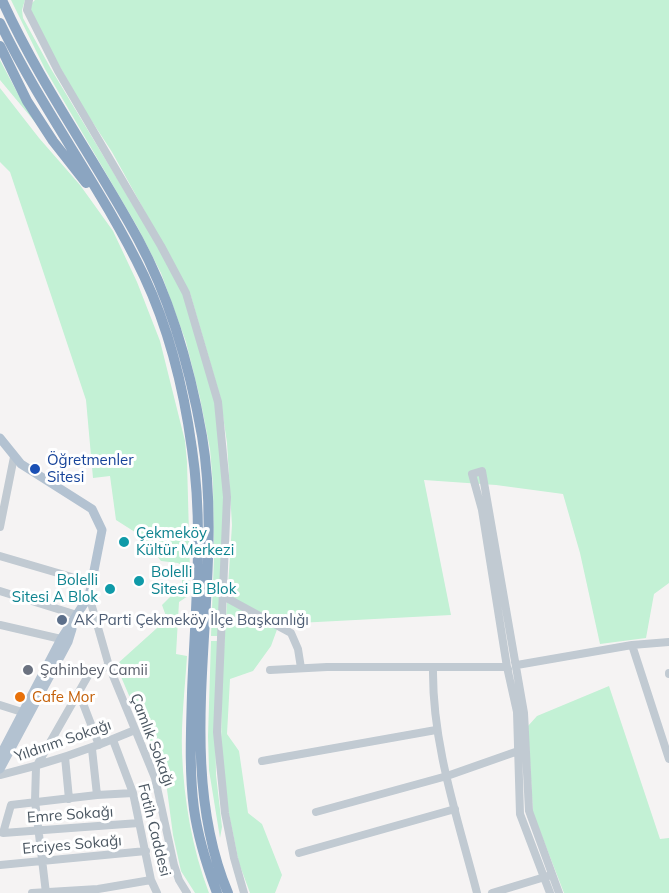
<!DOCTYPE html>
<html>
<head>
<meta charset="utf-8">
<style>
	body { margin:0 }
	canvas { display:block; background:#f5f3f3 }
</style>
</head>
<body>
<canvas width="669" height="893"></canvas>
<script>
const ctx = document.querySelector('canvas').getContext('2d');
ctx.lineJoin = 'round';
function fillPath(path, color) {
  ctx.fillStyle = color;
  ctx.fill(path, 'evenodd');
}
function stroke(path, color, width, dash) {
  ctx.strokeStyle = color;
  ctx.lineWidth = width;
  ctx.lineCap = dash ? 'butt' : 'round';
  ctx.setLineDash(dash || []);
  ctx.stroke(path);
}
function drawText(font, color, halo, rows, align = 'center') {
  ctx.font = font + ' Mulish,sans-serif';
  ctx.lineWidth = 6;
  ctx.setLineDash([]);
  ctx.textBaseline = 'middle';
  ctx.strokeStyle = halo;
  ctx.fillStyle = color;
  for (const [text, x, y, turn = 0] of rows) {
    ctx.save();
    ctx.translate(x, y);
    ctx.rotate((+turn || 0) * Math.PI / 180);
    ctx.textAlign = isNaN(turn) ? turn : align;
    if (halo) ctx.strokeText(text, 0, 0);
    ctx.fillText(text, 0, 0);
    ctx.restore();
  }
}
fillPath(new Path2D(`
	M 11,0 L 25,0 L 22,10 L 23,18 L 51,69 L 154,240 L 183,294 L 215,400 L 225,497 L 215,716 L 216,775 L 222,827 L 220,838 L 209,770 L 208,736 L 211,641 L 217,641 L 217,636 L 211,636 L 214,557 L 213,485 L 210,449 L 200,398 L 186,342 L 161,273 L 138,228 L 45,69 Z
	M 35,0 L 669,0 L 669,583 L 654,594 L 646,638 L 600,644 L 580,553 L 563,494 L 496,485 L 424,480 L 451,615 L 279,624 L 271,646 L 253,671 L 230,679 L 227,734 L 239,751 L 248,813 L 262,824 L 282,875 L 275,893 L 250,893 L 239,863 L 227,804 L 221,751 L 222,679 L 232,525 L 227,443 L 220,396 L 190,293 L 112,152 L 82,106 L 38,28 L 31,13 L 31,4 Z
	M 0,60 L 19,96 L 40,128 L 0,80 Z
	M 0,88 L 39,138 L 80,185 L 113,231 L 137,282 L 160,341 L 185,441 L 187,462 L 190,571 L 188,596 L 179,602 L 176,654 L 187,656 C 185,688 181,721 182,753 C 184,801 192,848 209,893 L 195,893 L 181,871 L 173,835 L 166,782 L 116,665 L 167,619 L 162,605 L 182,585 L 182,566 L 178,563 L 161,561 L 138,534 L 116,520 L 110,476 L 93,478 L 86,400 L 10,172 L 0,162 Z
	M 609,686 L 660,839 L 669,838 L 669,893 L 564,893 L 533,813 L 528,726 L 537,716 Z`), '#c3f1d5');
stroke(new Path2D(`
	M 29,0 L 27,10 L 58,71 L 161,246 L 186,293 L 218,402 L 227,497 L 217,732 L 225,813 L 234,858 L 244,893
	M 0,527 L 14,457
	M 0,556 L 92,583
	M 0,591 L 77,615
	M 89,596 L 109,666 L 155,778 L 174,865 L 179,880 L 187,893
	M 223,596 L 291,633 L 298,649 L 301,668
	M 0,625 L 61,639
	M 632,645 L 669,759
	M 515,662 L 517,665 L 632,645 L 669,642
	M 433,668 C 432,745 458,819 477,893
	M 270,670 L 327,667 L 507,667 L 508,669
	M 669,673 L 669,674
	M 79,693 L 99,745
	M 0,705 L 22,712
	M 113,740 L 133,793 L 151,880 L 157,893
	M 92,749 L 97,795
	M 65,757 L 69,799
	M 262,761 L 436,730
	M 0,775 C 47,764 91,749 135,730
	M 133,793 L 97,795 L 11,805 L 3,833 L 139,823
	M 316,812 L 447,776 L 521,750
	M 299,853 L 455,809
	M 0,865 L 146,851
	M 32,893 L 98,889 L 151,880
	M 46,893 L 35,801 L 36,767 L 89,674 L 109,666
	M 492,893 L 548,876
	M 550,893 L 520,814 L 517,712 L 507,667 L 482,510 L 472,474 L 482,471 L 524,713 L 529,811 L 559,893`), '#c1cad2', 8);
stroke(new Path2D(`
	M 0,438 L 21,464 L 92,509 L 102,530 L 89,596 L 61,639 L 0,756
	M 0,769 L 68,642 L 72,629`), '#b3c2d1', 9);
stroke(new Path2D(`
	M 2,0 C 40,84 94,158 138,239 C 171,300 190,368 202,436 C 227,584 169,753 228,893
	M 0,23 C 42,110 102,188 144,276 C 169,329 184,390 192,449 C 204,529 195,612 192,693 C 191,732 189,770 194,809 C 198,838 207,866 217,893
	M 0,46 L 27,101 L 53,141 L 86,183`), '#8ba5c1', 10);
for (const [x, y, r, color] of [
	[35,469,6,"#1a4fb4"],
	[124,542,6,"#0f9aa8"],
	[139,581,6,"#0f9aa8"],
	[110,589,6,"#0f9aa8"],
	[62,620,6,"#5c6f8a"],
	[28,670,6,"#6b7280"],
	[20,697,6,"#e8710a"]
]) {
  const dot = new Path2D();
  dot.arc(x, y, r, 0, 2 * Math.PI);
  ctx.fillStyle = color;
  ctx.fill(dot);
  stroke(dot, '#fff', 2);
}
drawText('15px', '#164399', '#fff', [
	["Öğretmenler",47,460],
	["Sitesi",47,477]
], 'left');
drawText('15px', '#0d838f', '#fff', [
	["Çekmeköy",136,533],
	["Kültür Merkezi",136,550],
	["Bolelli",151,572],
	["Sitesi B Blok",151,589],
	["Bolelli",98,580,"right"],
	["Sitesi A Blok",98,597,"right"]
], 'left');
drawText('15px', '#4e5e75', '#fff', [
	["AK Parti Çekmeköy İlçe Başkanlığı",74,620]
], 'left');
drawText('15px', '#5b616d', '#fff', [
	["Şahinbey Camii",40,670]
], 'left');
drawText('15px', '#c56008', '#fff', [
	["Cafe Mor",32,697]
], 'left');
drawText('15px', '#4a5661', '#fff', [
	["Çamlık Sokağı",152,740,69],
	["Yıldırım Sokağı",63,741,-19],
	["Emre Sokağı",70,815,-4],
	["Fatih Caddesi",154,830,76],
	["Erciyes Sokağı",72,845,-5]
]);
</script>
</body>
</html>
